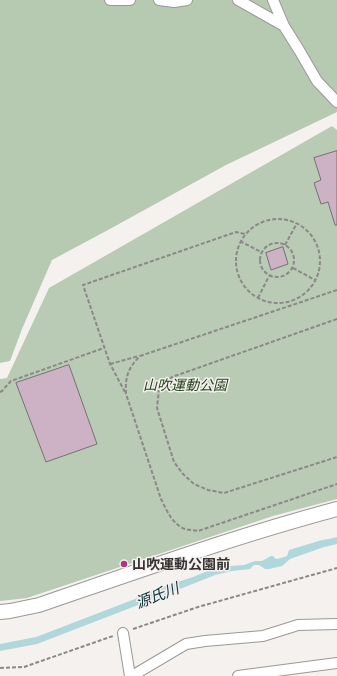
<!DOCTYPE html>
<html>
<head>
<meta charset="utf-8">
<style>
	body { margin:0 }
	canvas { display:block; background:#f5f1ef }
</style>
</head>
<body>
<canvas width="337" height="676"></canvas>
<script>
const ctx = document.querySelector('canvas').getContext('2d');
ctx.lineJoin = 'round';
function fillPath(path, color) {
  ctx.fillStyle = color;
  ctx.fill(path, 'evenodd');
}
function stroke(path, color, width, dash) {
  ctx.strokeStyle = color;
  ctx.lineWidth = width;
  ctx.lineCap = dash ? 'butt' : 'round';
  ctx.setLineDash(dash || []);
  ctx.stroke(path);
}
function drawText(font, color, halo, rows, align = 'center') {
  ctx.font = font + ' Georgia,"Noto Sans JP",serif';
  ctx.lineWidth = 3;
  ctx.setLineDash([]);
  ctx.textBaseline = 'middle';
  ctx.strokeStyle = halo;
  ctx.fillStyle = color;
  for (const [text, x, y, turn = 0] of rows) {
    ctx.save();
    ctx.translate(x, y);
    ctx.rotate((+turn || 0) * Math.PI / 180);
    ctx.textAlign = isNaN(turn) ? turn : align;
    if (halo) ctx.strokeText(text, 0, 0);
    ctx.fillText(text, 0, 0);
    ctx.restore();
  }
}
fillPath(new Path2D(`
	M 332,126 L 337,130 L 337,499 L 273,516 L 27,598 L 0,601 L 0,379 L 7,378 L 49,288 Z`), '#b9cab5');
fillPath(new Path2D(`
	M 0,0 L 337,0 L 337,112 L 226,165 L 108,230 L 52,260 L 22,329 L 10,361 L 0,363 Z`), '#b6cab1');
fillPath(new Path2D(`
	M 337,537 L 337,544 L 324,547 L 290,559 L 282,566 L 269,569 L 265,569 L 259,565 L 254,565 L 250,569 L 232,571 L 215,575 L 190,585 L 37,644 L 0,651 L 0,644 L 36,637 L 135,599 L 144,593 L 193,577 L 217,567 L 244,565 L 255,561 L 262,561 L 271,556 L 273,556 L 276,559 L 281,558 L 287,556 L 289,550 L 322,540 L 329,539 Z`), '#b0d7dc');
const building = new Path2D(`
	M 337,151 L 337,225 L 335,225 L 328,202 L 321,204 L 314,183 L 321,180 L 314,158 Z
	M 283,247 L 288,264 L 271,270 L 266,253 Z
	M 69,365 L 97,444 L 46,462 L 16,383 Z`);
fillPath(building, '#cdb1c4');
stroke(building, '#757274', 1);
const street = new Path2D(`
	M 110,0 L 130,0
	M 159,0 L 174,2 L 187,0
	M 238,0 L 284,26
	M 273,0 L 284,26 L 299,50 L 317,81 L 337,102
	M 123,633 L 130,676
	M 132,676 L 186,644 L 205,641 L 263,636 L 298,625 L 337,624
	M 238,676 L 337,663`);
const secondary = new Path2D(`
	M 0,612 L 10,611 L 39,605 C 138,571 236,536 337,509`);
stroke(street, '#9b9896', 12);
stroke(secondary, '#9b9896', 16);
stroke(new Path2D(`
	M236 261a42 42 0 1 1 84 0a42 42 0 1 1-84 0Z
	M 240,241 L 261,252
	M260 260a17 17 0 1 1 34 0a17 17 0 1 1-34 0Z
	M 285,245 L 297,223
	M 293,268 L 315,280
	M 337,290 L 140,356 C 128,368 125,377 126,394 L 161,499 C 167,511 172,524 185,529 C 189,530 194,530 198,531 L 337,484
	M 258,298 L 269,276
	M 337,319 L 172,377 L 159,389 L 157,408 L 174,462 L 183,474 L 194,484 L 208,490 L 224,493 L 337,457
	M 110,364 L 139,356
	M 0,392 L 2,391 L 11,381 L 104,348
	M 125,392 L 110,364 L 83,285 L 236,232 L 245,234
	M 133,629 L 198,607 L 337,568
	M 0,668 L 24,667 L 113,636`), '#8b8888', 2, [4, 2]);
stroke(street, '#fff', 10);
stroke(secondary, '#fff', 14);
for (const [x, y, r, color] of [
	[124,564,4,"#b3327e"]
]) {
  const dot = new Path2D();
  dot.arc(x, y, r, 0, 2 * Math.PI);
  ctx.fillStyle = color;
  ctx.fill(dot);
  stroke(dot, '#f5f1ef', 1.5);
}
drawText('italic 14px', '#22401a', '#f5f1ef', [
	["山吹運動公園",185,385]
]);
drawText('bold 14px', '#343232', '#f5f1ef', [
	["山吹運動公園前",132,564]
], 'left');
drawText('italic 15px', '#093035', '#f5f1ef', [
	["源氏川",157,595,-21]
]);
</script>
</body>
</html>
